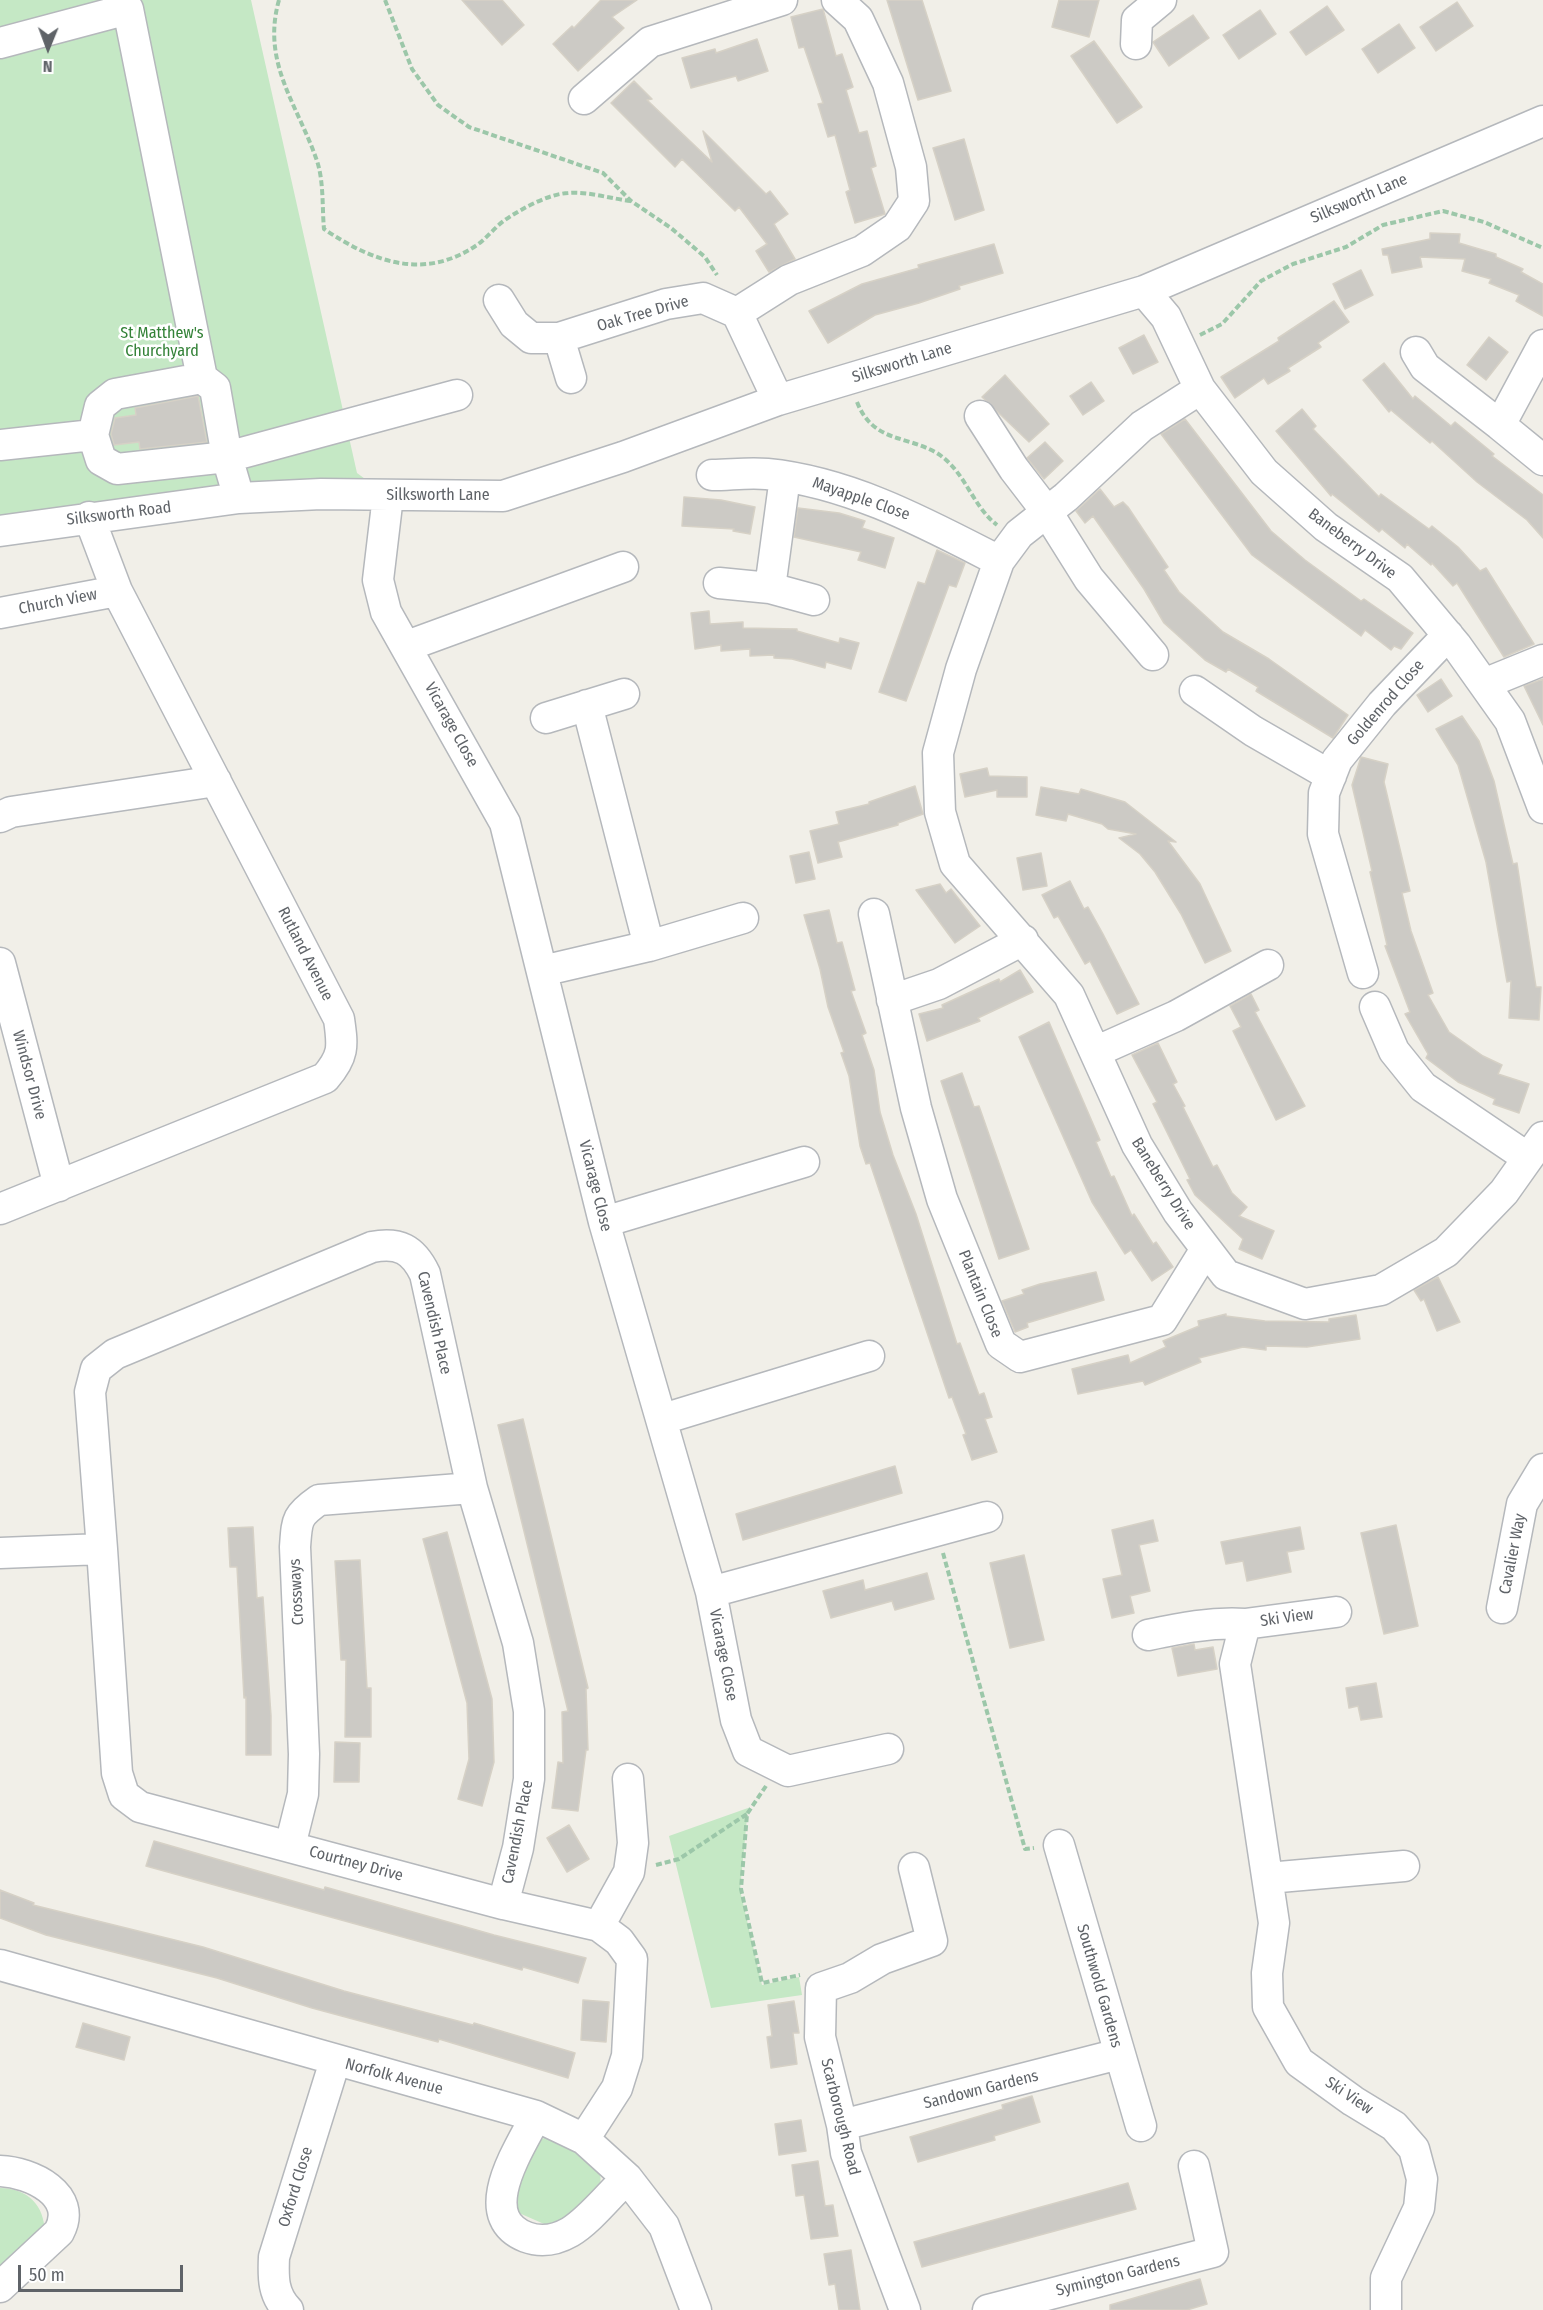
<!DOCTYPE html>
<html>
<head>
<meta charset="utf-8">
<style>
	body { margin:0 }
	#map { position:relative; width:1543px; height:2310px; overflow:hidden; background:#f1efe8; font-family:"Fira Sans Condensed",sans-serif }
	canvas { display:block }
	.north { position:absolute; left:18px; top:18px; width:60px; height:60px; -webkit-text-stroke:4px #fff; paint-order:stroke; rotate:181deg; font-size:16px; font-weight:700; line-height:24px; text-align:center; color:#5f6368 }
	.north::after { content:''; display:block; margin:auto; width:21px; height:27px; background:#5f6368; clip-path:polygon(50% 0,100% 100%,50% 72%,0 100%) }
	.scale { position:absolute; left:18px; top:2265px; width:165px; height:27px; box-sizing:border-box; border:3px solid #5f6368; border-top:0; padding-left:8px; font-size:18px; line-height:21px; white-space:nowrap; color:#5f6368; -webkit-text-stroke:4px #fff; paint-order:stroke }
</style>
</head>
<body>
<div id="map">
<canvas width="1543" height="2310"></canvas>
<div class="north">N</div>
<div class="scale">50 m</div>
</div>
<script>
const ctx = document.querySelector('canvas').getContext('2d');
ctx.lineJoin = 'round';
function fillPath(path, color) {
  ctx.fillStyle = color;
  ctx.fill(path, 'evenodd');
}
function stroke(path, color, width, dash) {
  ctx.strokeStyle = color;
  ctx.lineWidth = width;
  ctx.lineCap = dash ? 'butt' : 'round';
  ctx.setLineDash(dash || []);
  ctx.stroke(path);
}
function drawText(font, color, halo, rows, align = 'center') {
  ctx.font = font + ' "Fira Sans Condensed",sans-serif';
  ctx.lineWidth = 5;
  ctx.setLineDash([]);
  ctx.textBaseline = 'middle';
  ctx.strokeStyle = halo;
  ctx.fillStyle = color;
  for (const [text, x, y, turn = 0] of rows) {
    ctx.save();
    ctx.translate(x, y);
    ctx.rotate((+turn || 0) * Math.PI / 180);
    ctx.textAlign = isNaN(turn) ? turn : align;
    if (halo) ctx.strokeText(text, 0, 0);
    ctx.fillText(text, 0, 0);
    ctx.restore();
  }
}
fillPath(new Path2D(`
	M 0,0 L 251,0 L 357,473 L 388,496 L 0,531 Z
	M 748,1808 L 740,1890 L 762,1985 L 799,1977 L 802,1995 L 711,2008 L 669,1836 Z
	M 550,2135 L 570,2141 L 599,2168 C 600,2174 602,2180 599,2187 C 592,2200 564,2222 551,2227 L 519,2213 L 511,2202 L 534,2143 Z
	M 0,2188 C 29,2189 44,2205 45,2233 L 0,2273 Z`), '#c5e8c5');
const building = new Path2D(`
	M 462,0 L 502,0 L 524,25 L 502,45 Z
	M 601,0 L 637,0 L 612,17 L 624,28 L 578,71 L 553,44 L 572,26 L 574,28 Z
	M 887,0 L 922,0 L 951,91 L 918,100 Z
	M 1059,0 L 1099,0 L 1089,37 L 1052,27 Z
	M 1457,2 L 1473,26 L 1436,51 L 1420,27 Z
	M 1327,6 L 1344,30 L 1306,55 L 1290,32 Z
	M 823,9 L 836,56 L 842,54 L 853,87 L 846,90 L 859,133 L 867,131 L 876,166 L 871,168 L 885,214 L 855,223 L 846,192 L 850,190 L 835,135 L 828,137 L 818,104 L 823,103 L 804,47 L 799,48 L 791,17 Z
	M 1260,10 L 1276,34 L 1239,59 L 1223,35 Z
	M 1193,15 L 1209,38 L 1169,66 L 1153,42 Z
	M 1399,24 L 1415,48 L 1378,73 L 1362,49 Z
	M 757,39 L 768,71 L 738,81 L 736,76 L 691,88 L 682,58 L 715,49 L 716,53 Z
	M 1094,41 L 1142,107 L 1117,123 L 1071,56 Z
	M 634,81 L 652,99 L 647,100 L 712,162 L 703,131 L 766,194 L 770,191 L 788,214 L 774,224 L 795,259 L 769,272 L 756,251 L 767,244 L 739,207 L 735,211 L 682,159 L 675,167 L 611,103 Z
	M 964,139 L 984,210 L 955,220 L 933,148 Z
	M 1430,233 L 1460,234 L 1459,243 L 1496,254 L 1496,257 L 1523,269 L 1521,272 L 1543,284 L 1543,316 L 1516,301 L 1519,295 L 1489,283 L 1491,279 L 1462,271 L 1465,259 L 1420,257 L 1422,267 L 1392,273 L 1388,255 L 1383,255 L 1382,249 L 1430,239 Z
	M 994,244 L 1003,273 L 959,286 L 960,289 L 919,303 L 875,315 L 828,343 L 809,311 L 862,284 L 919,268 L 918,265 Z
	M 1361,270 L 1373,295 L 1345,309 L 1333,284 Z
	M 1334,301 L 1349,322 L 1318,343 L 1321,347 L 1288,368 L 1290,371 L 1268,384 L 1264,378 L 1235,398 L 1221,377 L 1279,341 L 1278,338 Z
	M 1144,335 L 1158,362 L 1133,374 L 1119,348 Z
	M 1489,337 L 1508,352 L 1486,380 L 1467,365 Z
	M 1384,363 L 1413,399 L 1415,396 L 1451,426 L 1455,422 L 1494,454 L 1492,456 L 1543,495 L 1543,538 L 1527,520 L 1477,482 L 1432,441 L 1430,443 L 1391,410 L 1389,412 L 1363,380 Z
	M 1005,375 L 1049,424 L 1029,442 L 982,397 Z
	M 1091,382 L 1104,401 L 1083,415 L 1070,396 Z
	M 198,396 L 207,442 L 140,449 L 139,442 L 114,445 L 111,434 L 115,418 L 136,415 L 135,408 Z
	M 1302,409 L 1316,426 L 1313,429 L 1379,497 L 1381,494 L 1429,529 L 1432,526 L 1458,547 L 1480,571 L 1486,568 L 1534,644 L 1504,657 L 1457,583 L 1453,586 L 1432,563 L 1431,565 L 1407,544 L 1405,548 L 1382,529 L 1379,532 L 1332,494 L 1331,496 L 1276,431 Z
	M 1185,419 L 1271,531 L 1305,560 L 1361,601 L 1364,599 L 1413,633 L 1401,649 L 1394,646 L 1391,650 L 1365,630 L 1361,636 L 1252,555 L 1161,434 Z
	M 1045,442 L 1063,461 L 1044,479 L 1027,458 Z
	M 1100,489 L 1114,507 L 1123,502 L 1128,507 L 1168,567 L 1164,570 L 1179,592 L 1223,632 L 1269,659 L 1348,715 L 1333,738 L 1256,691 L 1258,687 L 1228,669 L 1226,672 L 1205,660 L 1164,623 L 1144,589 L 1093,516 L 1085,523 L 1076,511 Z
	M 684,497 L 721,500 L 755,507 L 750,534 L 733,531 L 734,529 L 682,526 Z
	M 798,508 L 839,513 L 865,521 L 862,528 L 894,538 L 885,568 L 858,560 L 861,552 L 794,537 Z
	M 937,550 L 965,563 L 956,587 L 949,585 L 906,701 L 879,692 L 918,582 L 925,584 Z
	M 709,611 L 710,624 L 743,622 L 743,628 L 797,629 L 797,631 L 839,643 L 840,638 L 859,643 L 851,669 L 826,662 L 825,668 L 792,659 L 774,658 L 774,655 L 750,656 L 750,649 L 721,651 L 721,645 L 695,649 L 691,613 Z
	M 1441,679 L 1452,696 L 1428,712 L 1417,695 Z
	M 1543,679 L 1543,725 L 1524,686 Z
	M 1462,716 L 1479,741 L 1494,781 L 1513,864 L 1517,863 L 1536,987 L 1541,987 L 1539,1020 L 1509,1018 L 1511,981 L 1507,982 L 1486,862 L 1458,765 L 1436,729 Z
	M 1361,757 L 1388,764 L 1384,782 L 1410,891 L 1402,893 L 1411,931 L 1433,993 L 1428,995 L 1449,1032 L 1483,1056 L 1502,1065 L 1498,1074 L 1529,1084 L 1519,1113 L 1493,1104 L 1495,1099 L 1458,1082 L 1426,1058 L 1428,1054 L 1405,1014 L 1410,1012 L 1385,946 L 1387,945 L 1370,872 L 1372,871 L 1352,785 Z
	M 987,768 L 989,776 L 1027,777 L 1027,797 L 997,797 L 997,790 L 965,797 L 960,774 Z
	M 915,786 L 923,814 L 898,823 L 898,825 L 838,842 L 842,857 L 818,863 L 810,831 L 839,824 L 836,812 L 869,804 L 869,802 Z
	M 1041,787 L 1079,794 L 1081,789 L 1125,802 L 1176,842 L 1168,841 L 1200,884 L 1231,951 L 1205,963 L 1181,914 L 1155,872 L 1140,854 L 1119,838 L 1136,834 L 1108,829 L 1102,824 L 1068,814 L 1066,821 L 1036,815 Z
	M 809,852 L 815,879 L 796,883 L 790,856 Z
	M 1041,853 L 1047,886 L 1023,890 L 1017,858 Z
	M 1070,881 L 1084,909 L 1088,907 L 1103,934 L 1139,1004 L 1117,1014 L 1090,961 L 1085,964 L 1058,916 L 1054,918 L 1042,895 Z
	M 940,884 L 946,893 L 951,889 L 980,926 L 955,943 L 916,890 Z
	M 829,910 L 837,943 L 842,942 L 855,990 L 851,991 L 866,1033 L 862,1035 L 874,1070 L 880,1112 L 893,1155 L 916,1214 L 957,1344 L 960,1343 L 979,1395 L 984,1393 L 992,1417 L 985,1419 L 997,1452 L 972,1460 L 963,1435 L 966,1434 L 952,1397 L 949,1398 L 870,1163 L 866,1164 L 860,1146 L 849,1076 L 841,1053 L 844,1052 L 828,1007 L 820,969 L 804,915 Z
	M 1020,970 L 1033,992 L 978,1018 L 980,1021 L 927,1041 L 919,1014 L 943,1008 L 942,1005 L 999,979 L 1000,982 Z
	M 1251,994 L 1259,1010 L 1255,1012 L 1305,1106 L 1276,1120 L 1233,1031 L 1241,1027 L 1230,1006 Z
	M 1049,1022 L 1100,1140 L 1096,1142 L 1111,1177 L 1114,1176 L 1132,1216 L 1134,1214 L 1153,1244 L 1156,1242 L 1173,1267 L 1152,1281 L 1131,1250 L 1125,1254 L 1092,1202 L 1019,1037 Z
	M 1158,1043 L 1177,1082 L 1173,1084 L 1185,1106 L 1183,1107 L 1213,1167 L 1217,1165 L 1232,1193 L 1247,1207 L 1239,1216 L 1274,1231 L 1262,1259 L 1239,1249 L 1243,1239 L 1195,1195 L 1187,1180 L 1190,1179 L 1153,1104 L 1157,1102 L 1132,1055 Z
	M 962,1073 L 974,1107 L 979,1106 L 1029,1249 L 999,1259 L 941,1081 Z
	M 1096,1272 L 1104,1300 L 1027,1323 L 1028,1327 L 1015,1332 L 1002,1301 L 1024,1294 L 1022,1290 L 1040,1284 Z
	M 1438,1277 L 1460,1322 L 1437,1331 L 1424,1299 L 1421,1301 L 1414,1290 Z
	M 1226,1314 L 1226,1316 L 1265,1321 L 1329,1322 L 1329,1319 L 1356,1315 L 1360,1339 L 1307,1347 L 1266,1346 L 1266,1350 L 1243,1347 L 1199,1358 L 1201,1362 L 1145,1385 L 1143,1381 L 1078,1394 L 1072,1369 L 1128,1355 L 1130,1363 L 1166,1347 L 1163,1341 L 1199,1326 L 1198,1321 Z
	M 523,1419 L 588,1688 L 586,1689 L 588,1750 L 586,1750 L 578,1811 L 552,1808 L 558,1762 L 563,1763 L 562,1712 L 568,1711 L 498,1425 Z
	M 895,1466 L 902,1493 L 743,1540 L 736,1514 Z
	M 1153,1520 L 1158,1541 L 1139,1545 L 1150,1591 L 1130,1596 L 1134,1613 L 1112,1618 L 1103,1579 L 1122,1575 L 1112,1530 Z
	M 1396,1525 L 1418,1626 L 1384,1634 L 1361,1533 Z
	M 253,1527 L 257,1598 L 263,1597 L 271,1716 L 271,1755 L 246,1755 L 246,1697 L 244,1698 L 237,1567 L 230,1567 L 228,1528 Z
	M 1300,1527 L 1304,1549 L 1287,1552 L 1291,1572 L 1247,1581 L 1243,1561 L 1226,1564 L 1221,1542 Z
	M 447,1532 L 492,1699 L 494,1762 L 482,1806 L 458,1799 L 469,1759 L 467,1703 L 423,1539 Z
	M 1024,1555 L 1044,1640 L 1010,1648 L 990,1563 Z
	M 360,1560 L 367,1688 L 371,1688 L 371,1737 L 345,1737 L 346,1660 L 341,1660 L 335,1561 Z
	M 927,1573 L 934,1599 L 895,1610 L 892,1601 L 831,1618 L 823,1591 L 863,1580 L 865,1590 Z
	M 1194,1644 L 1195,1650 L 1213,1647 L 1217,1669 L 1178,1676 L 1172,1648 Z
	M 1376,1683 L 1382,1717 L 1361,1720 L 1358,1706 L 1349,1708 L 1346,1688 Z
	M 335,1742 L 360,1743 L 359,1782 L 334,1782 Z
	M 569,1825 L 589,1859 L 567,1872 L 547,1838 Z
	M 154,1841 L 324,1890 L 325,1887 L 494,1935 L 586,1958 L 578,1983 L 523,1967 L 522,1970 L 146,1866 Z
	M 0,1890 L 34,1903 L 33,1905 L 203,1947 L 344,1991 L 473,2025 L 474,2023 L 575,2053 L 568,2078 L 439,2039 L 438,2042 L 312,2008 L 217,1978 L 46,1935 L 0,1918 Z
	M 583,2000 L 609,2002 L 606,2042 L 581,2040 Z
	M 794,2001 L 799,2033 L 793,2033 L 797,2064 L 771,2068 L 767,2037 L 772,2036 L 768,2005 Z
	M 83,2023 L 130,2037 L 124,2060 L 76,2047 Z
	M 1032,2096 L 1040,2122 L 994,2136 L 995,2140 L 918,2162 L 910,2137 L 1003,2109 L 1002,2105 Z
	M 801,2120 L 806,2151 L 779,2155 L 775,2124 Z
	M 818,2161 L 825,2206 L 833,2205 L 838,2236 L 811,2239 L 804,2195 L 796,2196 L 792,2165 Z
	M 1128,2183 L 1136,2209 L 922,2267 L 914,2242 Z
	M 851,2250 L 860,2310 L 839,2310 L 835,2284 L 829,2285 L 824,2254 Z
	M 1200,2279 L 1207,2304 L 1187,2310 L 1110,2310 L 1110,2305 Z`);
fillPath(building, '#cccac5');
stroke(building, '#d6d1c6', 1.5);
const minor = new Path2D(`
	M 0,43 L 128,9 L 202,378 L 215,388 L 227,457 L 239,498
	M 1136,44 L 1137,20 L 1161,0
	M 584,99 L 650,42 L 782,0
	M 1144,291 L 1166,317 L 1200,389 L 1264,472 L 1326,527 L 1400,578 L 1456,645 L 1510,721 L 1543,808
	M 499,300 L 514,324 L 531,338 L 559,338 L 666,304 L 703,298 L 737,313 L 778,400
	M 737,313 L 789,280 L 862,251 L 897,227 L 914,201 L 911,167 L 888,83 L 858,19 L 837,0
	M 559,338 L 571,378
	M 1543,345 L 1500,425 L 1543,460
	M 1416,352 L 1425,367 L 1500,425
	M 1200,389 L 1142,426 L 1066,497 L 1019,534 L 999,561 L 961,669 L 938,753 L 940,812 L 955,864 L 1069,995 L 1137,1145 L 1178,1212 L 1226,1275 L 1305,1304 L 1381,1290 L 1446,1252 L 1504,1192 L 1543,1137
	M 980,416 L 1014,469 L 1047,512 L 1089,579 L 1153,655
	M 93,435 L 100,406 L 115,394 L 202,378
	M 0,445 L 93,435 L 101,460 L 117,469 L 227,457 L 457,395
	M 712,475 C 730,475 749,472 767,474 C 850,482 927,524 999,561
	M 388,496 L 378,580 L 386,612 L 505,823 L 604,1222 L 711,1592 L 736,1720 L 748,1751 L 788,1771 L 888,1749
	M 0,531 L 239,498 L 321,494 L 503,496 L 623,457 L 778,400 L 1144,291 L 1543,121
	M 719,583 L 770,588 L 814,600
	M 770,588 L 785,477
	M 0,613 L 117,591
	M 407,646 L 623,567
	M 1484,684 L 1543,660
	M 1195,691 L 1253,731 L 1331,776
	M 587,705 L 649,946
	M 546,718 L 624,694
	M 0,817 L 11,812 L 216,781
	M 874,914 L 916,1108 L 942,1199 L 1001,1344 L 1020,1357 L 1162,1320 L 1206,1249
	M 0,963 L 59,1186
	M 542,971 L 649,946 L 743,918
	M 1363,973 L 1323,834 L 1324,793 L 1337,760 L 1382,704 L 1448,635
	M 892,1000 L 939,984 L 1023,940
	M 1375,1007 L 1394,1051 L 1423,1087 L 1528,1158
	M 1095,1052 L 1176,1016 L 1268,965
	M 0,1209 L 325,1078 C 344,1056 343,1047 339,1019 L 117,591 L 89,517
	M 604,1222 L 804,1162
	M 663,1419 L 869,1356
	M 102,1549 L 117,1773 L 124,1795 L 140,1807 L 503,1904 L 599,1926 L 619,1941 L 632,1959 L 627,2056 L 617,2088 L 584,2139
	M 0,1553 L 102,1549 L 90,1392 L 96,1369 L 115,1354 L 372,1247 C 399,1242 413,1249 425,1274 L 472,1488 L 518,1643 L 529,1711 L 529,1779 L 518,1848 L 503,1904
	M 711,1592 L 987,1517
	M 1502,1608 L 1522,1504 L 1543,1469
	M 1336,1612 L 1245,1624 L 1235,1664 L 1274,1923 L 1267,1973 L 1268,2007 L 1299,2062 L 1353,2101 L 1394,2126 L 1414,2149 L 1422,2179 L 1419,2208 L 1386,2278 L 1386,2310
	M 1148,1635 C 1181,1628 1211,1622 1245,1624
	M 1059,1845 L 1141,2126
	M 290,1846 L 303,1794 L 304,1754 L 295,1547 C 297,1520 296,1516 319,1500 L 472,1488
	M 1268,1878 L 1404,1866
	M 599,1926 L 629,1872 L 633,1843 L 628,1779
	M 0,1965 L 536,2116 L 584,2139 L 627,2178 L 664,2226 L 696,2310
	M 536,2116 C 520,2148 473,2216 526,2237 C 542,2243 556,2240 570,2232 C 589,2221 611,2193 627,2178
	M 842,2125 L 1119,2054
	M 0,2171 C 31,2172 79,2195 59,2232 L 0,2287
	M 288,2310 C 273,2295 273,2278 274,2257 L 335,2061
	M 905,2310 L 846,2153 L 842,2125 L 820,2037 L 821,1988 L 850,1978 L 882,1959 L 932,1941 L 914,1868
	M 988,2310 L 1213,2252 L 1194,2166`);
stroke(minor, '#b5b8bc', 33);
stroke(new Path2D(`
	M 279,0 C 261,63 298,105 317,161 C 324,182 322,208 324,229 C 373,262 424,281 477,245 C 487,238 495,227 505,220 C 521,209 548,194 568,193 C 587,191 612,199 631,201
	M 385,0 L 412,69 L 438,105 L 469,127 L 603,173 L 631,201 L 671,228 L 705,257 L 717,275
	M 1200,335 L 1222,324 L 1261,281 L 1293,264 L 1346,247 L 1383,225 L 1443,211 L 1484,222 L 1543,248
	M 857,402 C 873,442 904,435 935,452 C 965,469 971,505 997,525
	M 943,1553 L 1025,1849 L 1034,1848
	M 766,1786 L 747,1814 L 741,1889 L 762,1983 L 800,1975
	M 656,1865 L 679,1859 L 747,1814`), '#9cc7a9', 4, [6, 3]);
stroke(minor, '#fff', 30);
drawText('16px', '#5f6368', '#fff', [
	["Silksworth Lane",1359,199,-23],
	["Oak Tree Drive",643,314,-16],
	["Silksworth Lane",902,363,-17],
	["Silksworth Lane",438,496],
	["Mayapple Close",861,499,19],
	["Silksworth Road",119,514,-7],
	["Baneberry Drive",1352,544,37],
	["Church View",58,602,-11],
	["Goldenrod Close",1386,703,-49],
	["Vicarage Close",451,725,61],
	["Rutland Avenue",305,954,63],
	["Windsor Drive",29,1075,75],
	["Baneberry Drive",1163,1184,58],
	["Vicarage Close",595,1186,76],
	["Plantain Close",980,1294,68],
	["Cavendish Place",434,1323,77],
	["Cavalier Way",1513,1554,-79],
	["Crossways",297,1592,-93],
	["Ski View",1287,1618,-8],
	["Vicarage Close",723,1655,79],
	["Cavendish Place",518,1832,-79],
	["Courtney Drive",356,1864,15],
	["Southwold Gardens",1099,1986,74],
	["Norfolk Avenue",394,2077,15],
	["Sandown Gardens",981,2090,-14],
	["Ski View",1349,2096,34],
	["Scarborough Road",840,2117,76],
	["Oxford Close",296,2187,-73],
	["Symington Gardens",1118,2276,-14]
]);
drawText('16px', '#348238', '#fff', [
	["St Matthew's",162,334],
	["Churchyard",162,352]
]);
</script>
</body>
</html>
